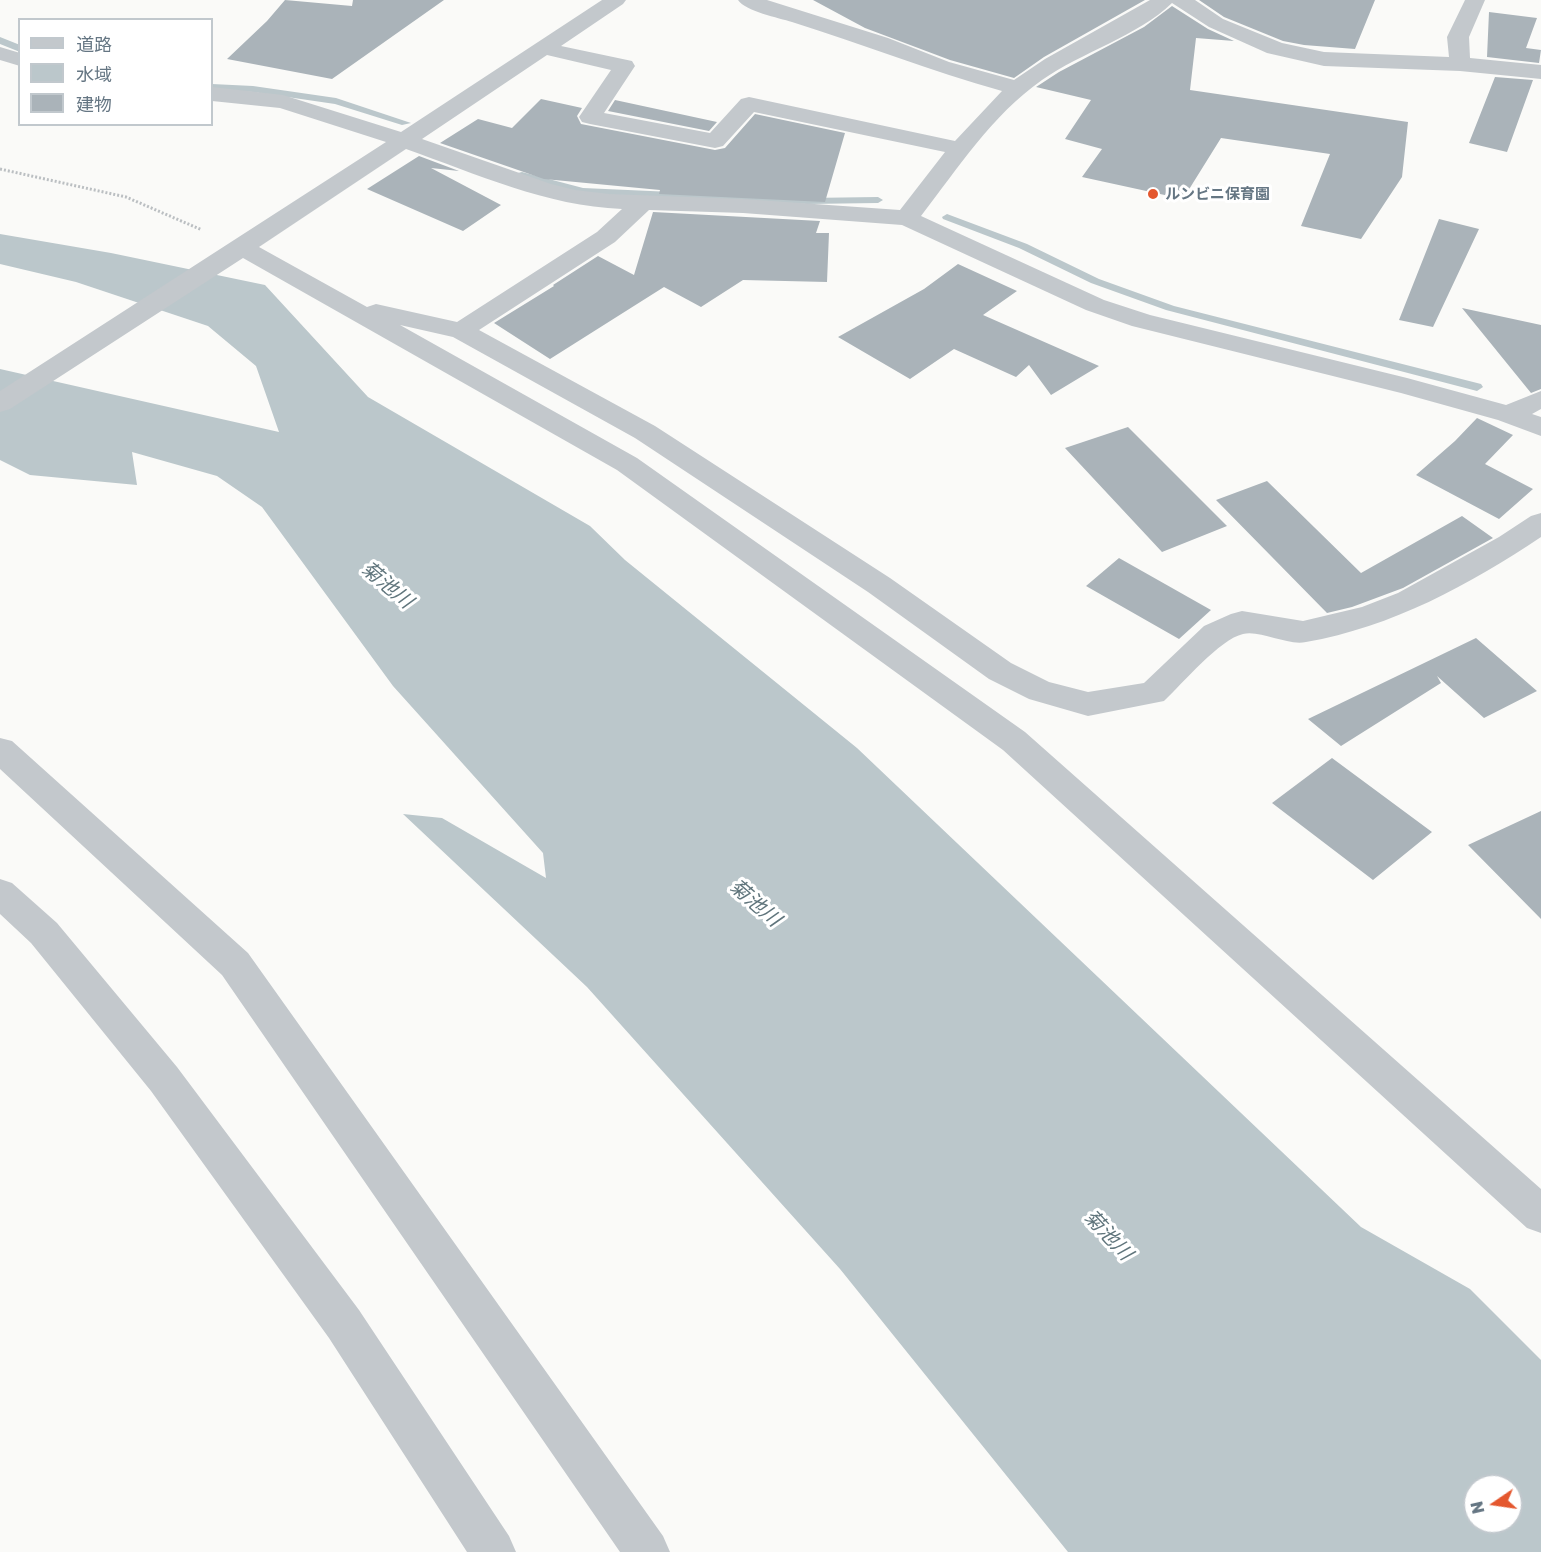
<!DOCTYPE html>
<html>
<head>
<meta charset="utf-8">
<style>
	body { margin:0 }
	#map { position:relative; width:1541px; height:1552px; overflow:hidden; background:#fafaf8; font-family:"Golos Text","Noto Sans JP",sans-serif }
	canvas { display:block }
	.legend { position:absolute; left:18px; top:18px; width:195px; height:108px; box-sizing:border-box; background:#fff; border:2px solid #c1c8cd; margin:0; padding:8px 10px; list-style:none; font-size:18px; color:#657683 }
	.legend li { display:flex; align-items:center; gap:12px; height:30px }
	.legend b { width:30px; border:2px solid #c1c8cd }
	.north { position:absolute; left:1463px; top:1474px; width:60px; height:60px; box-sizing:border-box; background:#fff; border:2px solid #c1c8cd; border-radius:50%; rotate:257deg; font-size:16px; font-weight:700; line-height:24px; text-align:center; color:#657683 }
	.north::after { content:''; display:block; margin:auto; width:21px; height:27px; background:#e4572e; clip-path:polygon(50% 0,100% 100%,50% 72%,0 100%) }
</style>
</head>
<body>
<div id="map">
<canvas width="1541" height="1552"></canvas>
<ul class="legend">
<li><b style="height:8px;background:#c3c8cc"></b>道路</li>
<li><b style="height:16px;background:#bbc7cb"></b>水域</li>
<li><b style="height:16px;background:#aab3b9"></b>建物</li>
</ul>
<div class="north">N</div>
</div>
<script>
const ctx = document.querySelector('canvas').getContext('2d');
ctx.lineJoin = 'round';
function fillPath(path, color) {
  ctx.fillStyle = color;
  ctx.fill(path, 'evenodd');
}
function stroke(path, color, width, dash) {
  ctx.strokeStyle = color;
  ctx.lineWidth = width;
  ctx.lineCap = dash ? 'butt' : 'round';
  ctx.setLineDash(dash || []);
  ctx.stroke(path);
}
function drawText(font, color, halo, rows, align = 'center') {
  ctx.font = font + ' "Golos Text","Noto Sans JP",sans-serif';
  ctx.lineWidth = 6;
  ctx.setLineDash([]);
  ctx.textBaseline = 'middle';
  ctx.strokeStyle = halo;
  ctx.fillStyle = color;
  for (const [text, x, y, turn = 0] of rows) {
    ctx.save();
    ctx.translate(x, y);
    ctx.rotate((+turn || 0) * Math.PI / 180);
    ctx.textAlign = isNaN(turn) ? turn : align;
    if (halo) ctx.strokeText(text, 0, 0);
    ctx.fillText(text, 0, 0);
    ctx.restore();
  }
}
fillPath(new Path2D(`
	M 0,234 L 111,253 L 265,285 L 368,397 L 590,526 L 625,560 L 857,748 L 1361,1227 L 1470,1289 L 1541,1360 L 1541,1552 L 1068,1552 L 840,1269 L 587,987 L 403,814 L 442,818 L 546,878 L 543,853 L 393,686 L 262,507 L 217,476 L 132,452 L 137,485 L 30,475 L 0,460 L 0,369 L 279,432 L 256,366 L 208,326 L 76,282 L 0,264 ZM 1475,1486 L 1511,1486 L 1511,1522 L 1475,1522 Z`), '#bbc7cb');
fillPath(new Path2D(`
	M 0,37 L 20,45 L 20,52 L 0,44 Z
	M 212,84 L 253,86 L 336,98 L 411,123 L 402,125 L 335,104 L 253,92 L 212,90 Z
	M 522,172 L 583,188 L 807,198 L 878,197 L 883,200 L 878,203 L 807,204 L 583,194 L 518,177 L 518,173 Z
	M 947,214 L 1027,244 L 1099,279 L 1174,306 L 1481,384 L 1483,387 L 1477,391 L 1166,310 L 1091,283 L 1019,248 L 943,219 L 942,217 Z`), '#bbc7cb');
fillPath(new Path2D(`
	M 285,0 L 352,6 L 353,0 L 444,0 L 332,79 L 227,59 L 267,21 Z
	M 813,0 L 1145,0 L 1044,57 L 1014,78 L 950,60 L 865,28 Z
	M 1199,0 L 1375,0 L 1355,49 L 1304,45 L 1283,41 L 1224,17 Z
	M 1172,6 L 1208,29 L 1234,41 L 1196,38 L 1190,90 L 1408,122 L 1402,177 L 1361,239 L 1301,226 L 1330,154 L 1221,138 L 1183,199 L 1082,177 L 1102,149 L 1065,139 L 1091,100 L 1036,87 L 1059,72 L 1144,27 Z
	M 1489,12 L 1537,18 L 1526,48 L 1541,50 L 1539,63 L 1487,57 Z
	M 1495,77 L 1533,80 L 1507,152 L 1469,143 Z
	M 541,99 L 582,108 L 577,116 L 581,124 L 715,150 L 725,148 L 755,114 L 845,133 L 825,202 L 659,194 L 660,190 L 544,179 L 440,143 L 478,119 L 512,128 Z
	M 615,100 L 717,122 L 709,131 L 608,111 Z
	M 419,156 L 459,171 L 431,168 L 501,205 L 463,231 L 367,189 Z
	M 653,212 L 820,221 L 816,233 L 829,233 L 827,282 L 743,280 L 701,307 L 664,287 L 550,359 L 494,323 L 554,286 L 553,285 L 598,256 L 634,275 Z
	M 1439,219 L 1479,229 L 1433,327 L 1399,320 Z
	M 958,264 L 1017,291 L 983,315 L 1099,366 L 1051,395 L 1029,365 L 1016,377 L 954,349 L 910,379 L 838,337 L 924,289 Z
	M 1462,308 L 1541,325 L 1541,389 L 1531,393 Z
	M 1477,418 L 1513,435 L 1485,464 L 1533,489 L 1499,519 L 1416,475 L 1455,441 Z
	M 1128,427 L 1227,526 L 1162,552 L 1065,448 Z
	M 1267,481 L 1361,573 L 1462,516 L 1493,538 L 1403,588 L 1352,607 L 1327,613 L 1216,500 Z
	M 1119,558 L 1211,610 L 1179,639 L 1086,586 Z
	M 1476,638 L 1537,691 L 1484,718 L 1437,676 L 1441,683 L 1341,746 L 1308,719 Z
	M 1332,758 L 1432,832 L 1373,880 L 1272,803 Z
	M 1541,811 L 1541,919 L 1468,845 Z`), '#aab3b9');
stroke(new Path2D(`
	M 0,169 L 126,197 L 202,230`), '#bbbfc2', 3, [2, 2]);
fillPath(new Path2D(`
	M 602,0 L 626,0 L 623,4 L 561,46 L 632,61 L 635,66 L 604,113 L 710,133 L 741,99 L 749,97 L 955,141 L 1002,91 C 931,71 862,44 792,22 C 779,18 745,11 738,0 L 767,0 L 888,38 L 949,62 L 1014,80 L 1045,59 L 1150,0 L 1195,0 L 1223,19 L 1282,43 L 1324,52 L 1449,57 L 1447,37 L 1465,0 L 1485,0 L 1469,37 L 1470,58 L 1541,65 L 1541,79 L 1460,71 L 1324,66 L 1267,53 L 1209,27 L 1172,3 C 1138,36 1082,52 1042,80 C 991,116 959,167 921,216 L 1104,300 L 1150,315 L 1407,378 L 1506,405 L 1541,391 L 1541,409 L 1532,414 L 1541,417 L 1541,436 L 1498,420 L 1401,393 L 1132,326 L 1086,310 L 902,225 L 743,213 L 649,210 L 615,242 L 479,330 L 655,426 L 890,578 L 1011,663 L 1049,682 L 1088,692 L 1144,683 L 1204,626 L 1231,614 L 1242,611 L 1303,621 L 1362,607 L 1398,593 L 1499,537 L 1531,516 L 1541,513 L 1541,537 C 1469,585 1392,627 1306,642 C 1287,646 1261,630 1243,634 C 1220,639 1182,684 1164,701 L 1088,716 L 1029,699 L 989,679 L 868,592 L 635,438 L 453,337 L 400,325 L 637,458 L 1025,732 L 1541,1189 L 1541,1233 L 1527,1228 L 1003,750 L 617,470 L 243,258 L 10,409 L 0,412 L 0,391 L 386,142 L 280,108 L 212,101 L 212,87 L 283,95 L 401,132 ZM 547,55 L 611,70 L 579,117 L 582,122 L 590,124 L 715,148 L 723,146 L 754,112 L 945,152 L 900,210 L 743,199 L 609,194 L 575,190 L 551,184 L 422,139 ZM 406,149 C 477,174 546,206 622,209 L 597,232 L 457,322 L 376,304 L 367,307 L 259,247 Z
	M 0,47 L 20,53 L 20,66 L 0,60 Z
	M 0,738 L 12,741 L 248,953 L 663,1536 L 670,1552 L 620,1552 L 222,975 L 0,769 Z
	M 0,879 L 12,883 L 57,923 L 177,1067 L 359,1310 L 509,1536 L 516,1552 L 467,1552 L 329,1338 L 151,1091 L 31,943 L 0,914 Z`), '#c3c8cc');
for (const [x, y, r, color] of [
	[1153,194,6,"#e4572e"]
]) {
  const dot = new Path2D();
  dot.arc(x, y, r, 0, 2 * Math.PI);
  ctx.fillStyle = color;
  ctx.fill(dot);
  stroke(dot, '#fff', 2);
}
drawText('bold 15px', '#657683', '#fff', [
	["ルンビニ保育園",1165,194]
], 'left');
drawText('italic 20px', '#60757c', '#fff', [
	["菊池川",387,585,40],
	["菊池川",755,903,41],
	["菊池川",1108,1235,47]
]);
</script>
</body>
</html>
